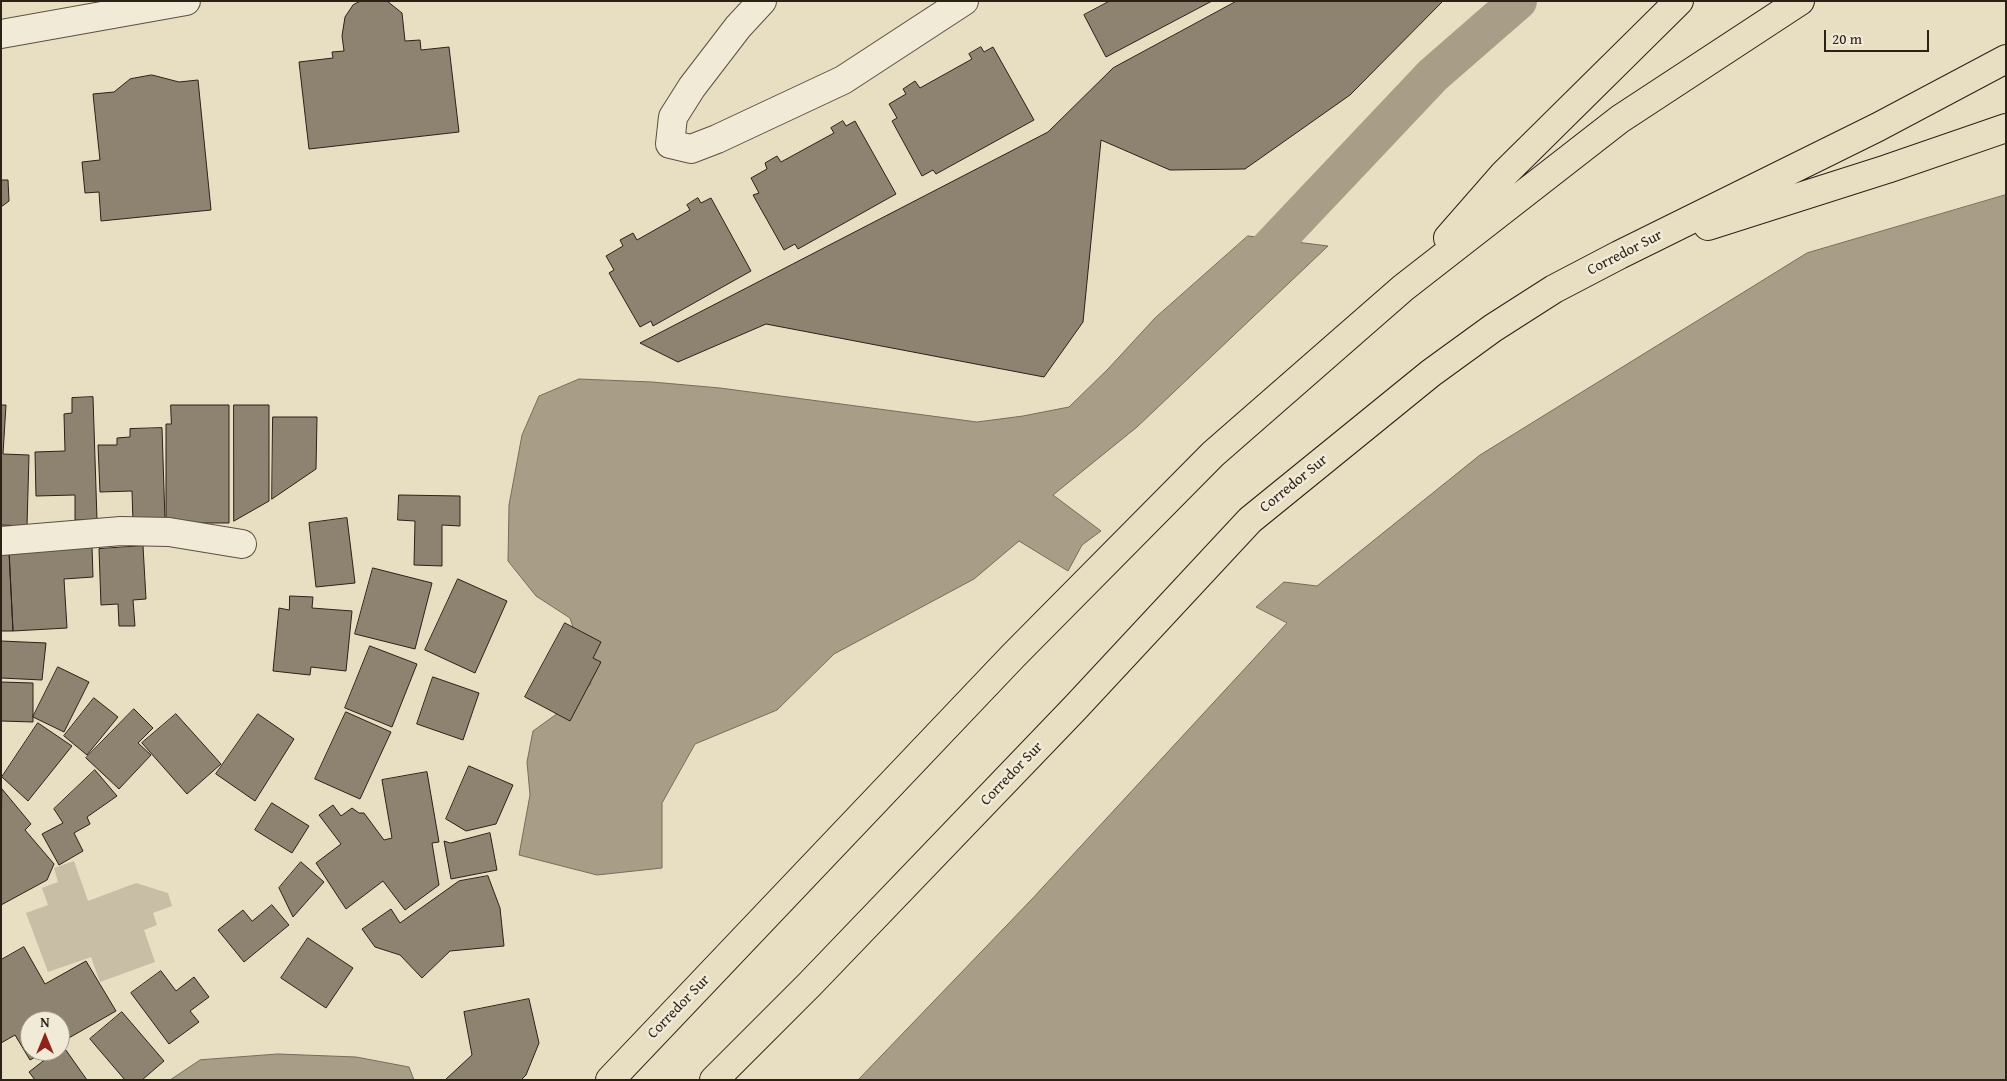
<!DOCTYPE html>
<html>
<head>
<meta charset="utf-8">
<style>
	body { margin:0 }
	#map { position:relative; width:2007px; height:1081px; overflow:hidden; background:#e8dec2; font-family:"Gentium Book Plus",serif }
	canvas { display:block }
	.frame { position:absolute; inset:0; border:2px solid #2c2117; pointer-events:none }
	.north { position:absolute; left:20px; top:1011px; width:50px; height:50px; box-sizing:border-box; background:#f0ead7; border:1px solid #a29a8a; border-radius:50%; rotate:0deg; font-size:14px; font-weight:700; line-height:20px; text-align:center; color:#2c2117 }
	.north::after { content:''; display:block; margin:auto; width:18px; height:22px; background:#8f2418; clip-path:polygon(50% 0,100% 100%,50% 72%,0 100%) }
	.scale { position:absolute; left:1824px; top:30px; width:105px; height:22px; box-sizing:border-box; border:2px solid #2c2117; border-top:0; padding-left:6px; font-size:15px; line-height:18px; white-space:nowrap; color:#2c2117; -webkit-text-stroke:4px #f0ead7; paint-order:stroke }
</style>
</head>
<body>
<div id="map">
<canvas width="2007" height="1081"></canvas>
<div class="frame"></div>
<div class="north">N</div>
<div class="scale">20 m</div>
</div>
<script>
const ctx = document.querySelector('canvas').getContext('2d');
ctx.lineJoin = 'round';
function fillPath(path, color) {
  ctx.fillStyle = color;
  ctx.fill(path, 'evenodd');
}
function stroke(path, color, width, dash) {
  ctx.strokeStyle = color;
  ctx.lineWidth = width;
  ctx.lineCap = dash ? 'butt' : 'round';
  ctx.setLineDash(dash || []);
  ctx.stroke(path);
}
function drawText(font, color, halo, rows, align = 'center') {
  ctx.font = font + ' "Gentium Book Plus",serif';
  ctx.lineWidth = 5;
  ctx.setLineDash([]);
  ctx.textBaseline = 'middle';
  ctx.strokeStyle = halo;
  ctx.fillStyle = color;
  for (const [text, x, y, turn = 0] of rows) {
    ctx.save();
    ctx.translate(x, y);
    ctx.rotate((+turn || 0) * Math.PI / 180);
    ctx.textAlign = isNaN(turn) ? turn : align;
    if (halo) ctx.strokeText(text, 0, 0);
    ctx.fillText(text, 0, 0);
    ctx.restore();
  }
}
fillPath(new Path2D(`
	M 74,861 L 88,901 L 136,883 L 168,893 L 172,906 L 153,913 L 157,925 L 144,930 L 155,962 L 100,982 L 91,957 L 48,972 L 26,913 L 48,905 L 42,888 L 58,882 L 54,868 Z`), '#c8bea5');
const water = new Path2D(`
	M 2006,195 L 2006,1080 L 858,1080 L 1032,899 L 1287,623 L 1256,607 L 1284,582 L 1317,586 L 1480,455 L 1807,253 Z
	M 1248,236 L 1328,246 L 1137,427 L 1053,495 L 1101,531 L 1082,545 L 1068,571 L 1019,541 L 974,579 L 834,654 L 777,710 L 695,744 L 662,803 L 662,868 L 597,875 L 519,855 L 530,795 L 527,762 L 533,731 L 565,708 L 591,684 L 570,618 L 536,596 L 508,561 L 509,505 L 522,435 L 539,396 L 579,379 L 652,382 L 720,388 L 977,422 L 1023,416 L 1069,407 L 1108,369 L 1155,318 Z
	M 278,1054 L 356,1057 L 409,1067 L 414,1080 L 170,1080 L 200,1060 Z`);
fillPath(water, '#a89e88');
stroke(water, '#766c5b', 1);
stroke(new Path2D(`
	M 1242,277 L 1433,75 L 1518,1`), '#a89e88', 38);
const building = new Path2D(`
	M 361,1 L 387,1 L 402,13 L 405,41 L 420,40 L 421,50 L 449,47 L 459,132 L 309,149 L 299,62 L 333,58 L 332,52 L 344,51 L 342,36 L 345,17 L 353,5 Z
	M 1110,1 L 1212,1 L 1106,57 L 1084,15 Z
	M 1237,1 L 1443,1 L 1350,95 L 1245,169 L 1170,170 L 1101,140 L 1083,322 L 1044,377 L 766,324 L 678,362 L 640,343 L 1048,132 L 1113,68 Z
	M 981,47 L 984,52 L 993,47 L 1034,120 L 936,174 L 933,170 L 922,176 L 892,121 L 897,118 L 889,104 L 906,94 L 903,89 L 915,81 L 920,88 L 972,59 L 969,54 Z
	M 152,75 L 179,82 L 198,80 L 211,210 L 101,221 L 99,192 L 85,193 L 82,162 L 100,160 L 93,94 L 114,92 L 130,79 Z
	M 843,121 L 846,126 L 855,121 L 896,194 L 798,249 L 795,244 L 784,250 L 753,195 L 759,193 L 751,178 L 767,169 L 765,163 L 777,156 L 781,162 L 834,133 L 831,128 Z
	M 1,180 L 8,180 L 9,201 L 1,207 Z
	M 698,198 L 701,203 L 711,198 L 751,271 L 653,326 L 651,321 L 640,327 L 609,273 L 614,270 L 606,256 L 623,246 L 620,240 L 633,233 L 637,240 L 690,210 L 687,205 Z
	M 93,397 L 97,520 L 75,520 L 75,495 L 36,496 L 35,452 L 65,451 L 64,414 L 72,413 L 72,398 Z
	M 1,405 L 6,405 L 3,454 L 29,455 L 27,526 L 1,525 Z
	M 171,405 L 229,405 L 229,523 L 166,523 L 166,424 L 171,424 Z
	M 234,405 L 269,405 L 269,501 L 234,521 Z
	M 273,417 L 317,417 L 316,469 L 272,499 Z
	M 162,428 L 165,521 L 133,523 L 132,491 L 100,492 L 98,445 L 117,445 L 117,438 L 130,437 L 130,429 Z
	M 399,495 L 460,496 L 460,526 L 442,525 L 442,566 L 414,565 L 415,521 L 398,520 Z
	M 347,518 L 355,583 L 316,587 L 309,523 Z
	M 143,546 L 146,599 L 133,600 L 135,626 L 119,626 L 118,604 L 101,605 L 99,549 Z
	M 92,547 L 93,577 L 64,579 L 67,628 L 13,631 L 9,551 Z
	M 9,551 L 13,631 L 1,631 L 1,552 Z
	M 373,568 L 432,583 L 415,649 L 355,634 Z
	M 458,579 L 507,601 L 475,673 L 425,650 Z
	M 290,596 L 313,597 L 312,608 L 352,611 L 346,671 L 311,667 L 310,675 L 273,671 L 279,608 L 289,610 Z
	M 565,623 L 601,642 L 593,658 L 601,662 L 570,721 L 525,697 Z
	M 1,641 L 46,643 L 42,680 L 1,678 Z
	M 370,646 L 417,664 L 392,727 L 345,708 Z
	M 58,667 L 89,682 L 64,732 L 33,717 Z
	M 433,677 L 479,693 L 463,740 L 417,724 Z
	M 1,682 L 33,683 L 33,722 L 1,721 Z
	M 94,698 L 118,717 L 87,755 L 64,736 Z
	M 134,709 L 153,728 L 138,743 L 151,755 L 119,789 L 86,758 Z
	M 346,712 L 391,732 L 360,799 L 315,779 Z
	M 176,714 L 221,764 L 187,794 L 142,743 Z
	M 258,714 L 294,739 L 255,801 L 216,774 Z
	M 38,723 L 72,746 L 28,801 L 2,777 Z
	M 469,766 L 513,785 L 496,824 L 466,831 L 446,819 Z
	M 95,770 L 117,796 L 87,817 L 90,824 L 74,833 L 83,851 L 59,865 L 42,834 L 63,823 L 54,809 Z
	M 427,772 L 439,842 L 432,843 L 439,885 L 405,910 L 383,881 L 346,909 L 316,863 L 341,844 L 319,815 L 333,805 L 341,816 L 352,808 L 359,813 L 364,813 L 384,840 L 392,838 L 382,780 Z
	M 2,789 L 31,824 L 25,830 L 54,864 L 47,880 L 1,905 Z
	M 272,803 L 309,826 L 292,853 L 255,830 Z
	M 490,833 L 497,870 L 451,879 L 444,841 L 450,843 Z
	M 301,862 L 324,882 L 293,917 L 279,888 Z
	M 488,876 L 500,908 L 504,946 L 450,951 L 422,978 L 400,955 L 375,947 L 362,929 L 391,909 L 400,923 L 459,881 Z
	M 272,905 L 289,925 L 244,962 L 218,930 L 243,910 L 252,921 Z
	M 308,938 L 353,968 L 326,1008 L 281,978 Z
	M 24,947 L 45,984 L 86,961 L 116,1011 L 60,1043 L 60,1021 L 30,1021 L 30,1051 L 46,1051 L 30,1060 L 15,1035 L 1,1043 L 1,960 Z
	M 161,971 L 176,991 L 194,977 L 209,997 L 190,1011 L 199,1022 L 169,1044 L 131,993 Z
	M 529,999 L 539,1043 L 526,1075 L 521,1080 L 445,1080 L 472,1055 L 464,1012 Z
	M 122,1012 L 164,1061 L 142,1080 L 125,1080 L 90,1039 Z
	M 63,1046 L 87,1080 L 35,1080 L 29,1072 L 56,1051 L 60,1051 Z`);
fillPath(building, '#8e8370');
stroke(building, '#2c2117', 1);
const minor = new Path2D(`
	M 762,1 L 738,27 L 692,87 L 673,117 L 670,144 L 691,149 L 717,139 L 843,80 L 964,1
	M 1,34 L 186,1
	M 1,541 L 121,531 L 169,532 L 242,544`);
const highway = new Path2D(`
	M 1708,226 L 1887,169 L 2006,128
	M 1448,238 L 1504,174 L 1679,1
	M 610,1080 L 1013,656 L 1213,454 L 1403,288 L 1620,119 L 1800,1
	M 714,1080 L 810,984 L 1075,708 L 1250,520 L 1431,373 L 1493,328 L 1554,289 L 1619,255 L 1878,127 L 2006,59`);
stroke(minor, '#5b5042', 30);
stroke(highway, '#2c2117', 30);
stroke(minor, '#f0ead7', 28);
stroke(highway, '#e8dec2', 28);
drawText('15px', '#2c2117', '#f0ead7', [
	["Corredor Sur",1625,253,-27],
	["Corredor Sur",1294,484,-39],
	["Corredor Sur",1012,774,-46],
	["Corredor Sur",679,1007,-46]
]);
</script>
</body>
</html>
